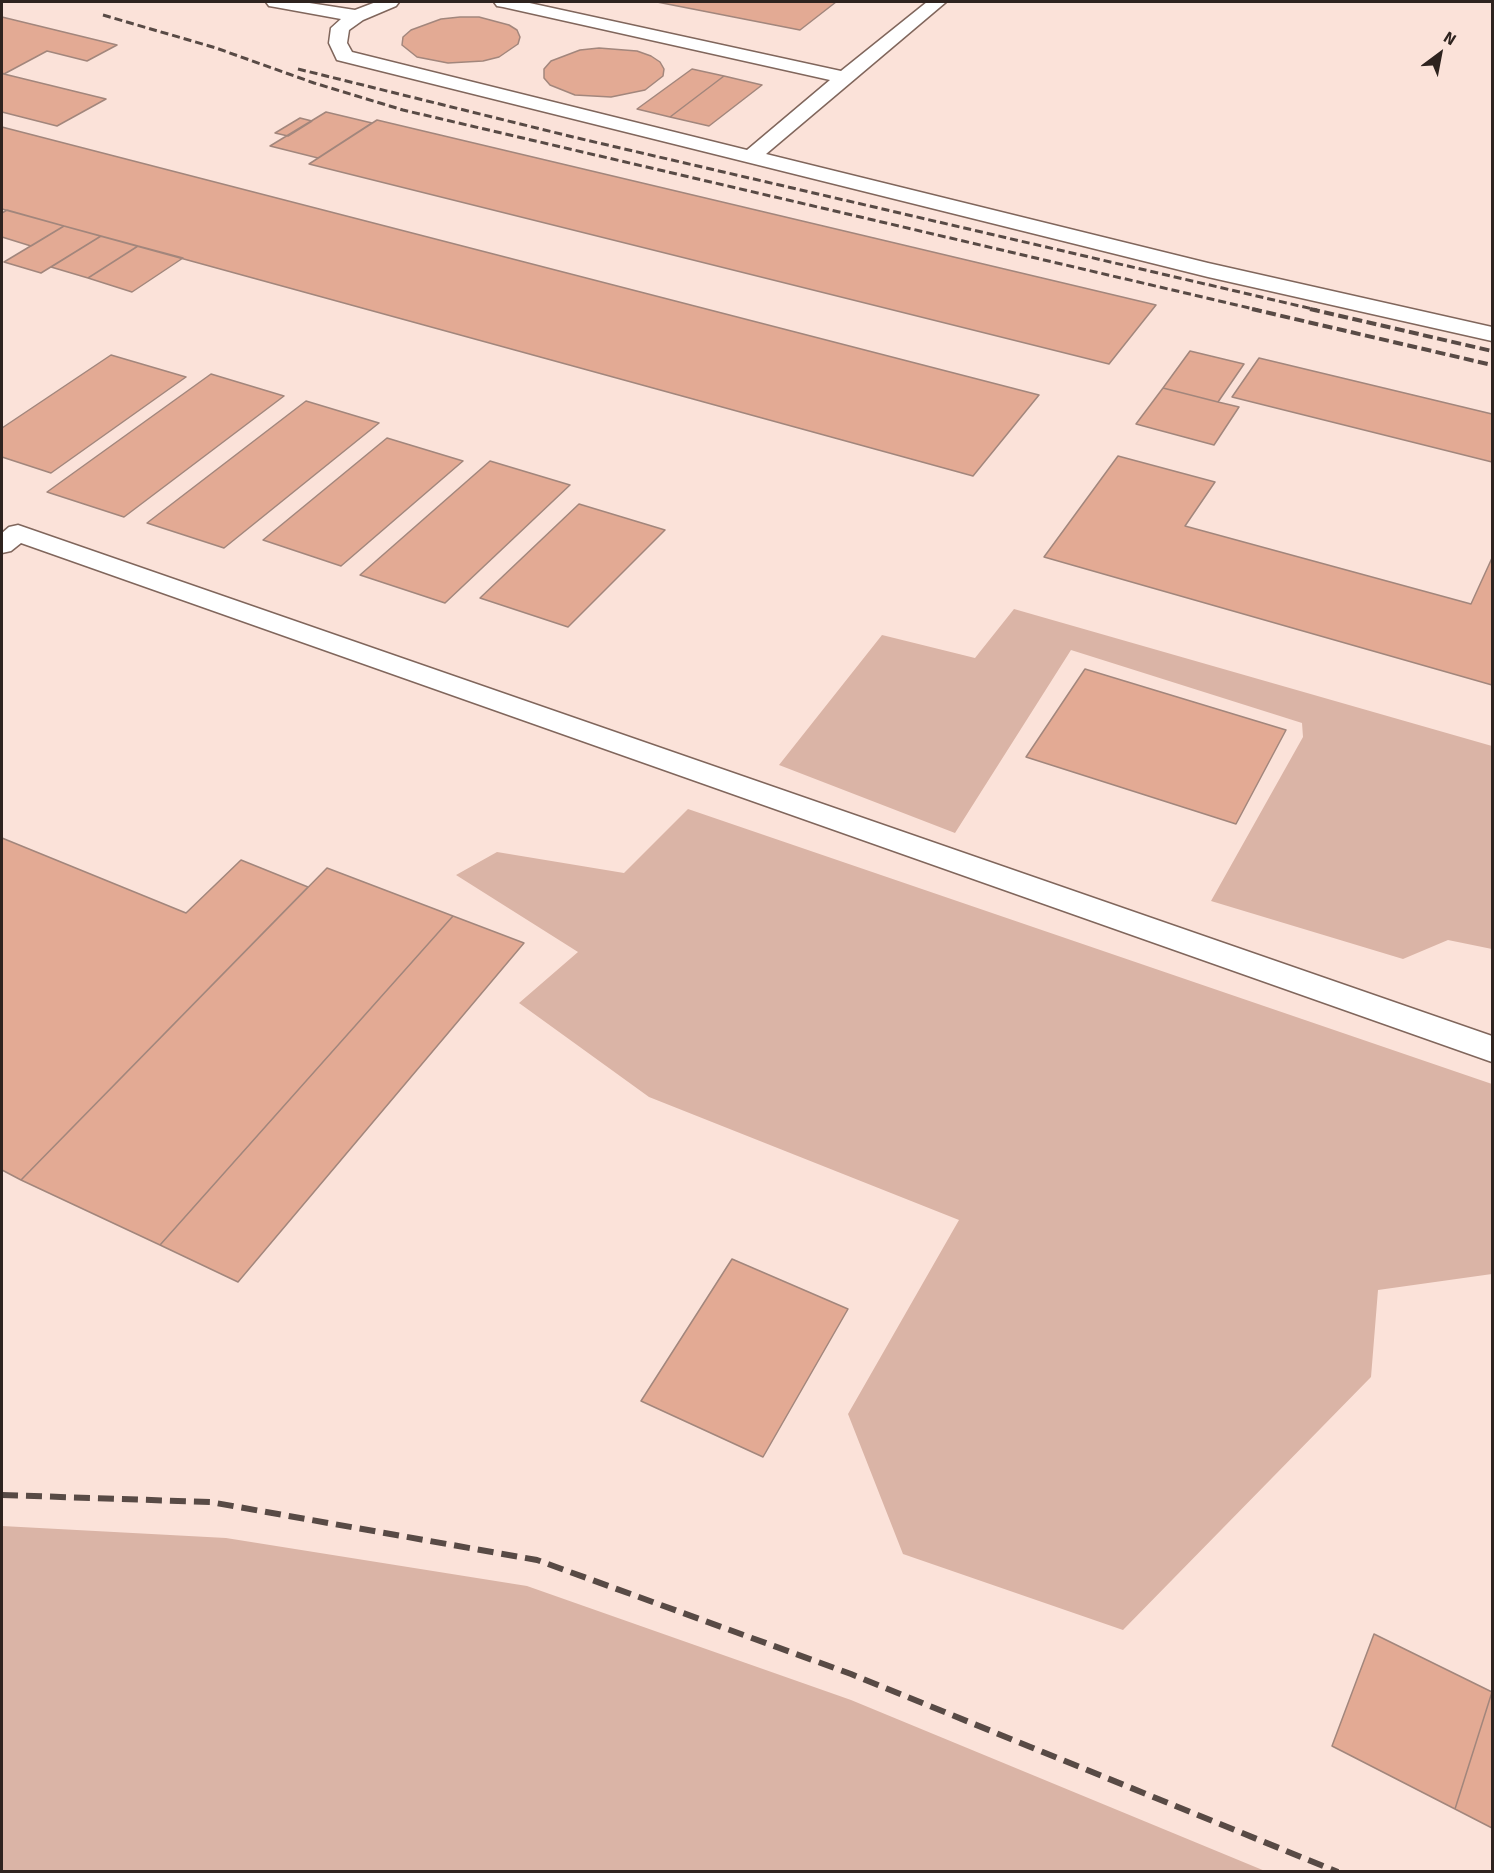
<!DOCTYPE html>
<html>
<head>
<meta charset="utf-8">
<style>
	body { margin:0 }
	#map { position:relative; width:1494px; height:1873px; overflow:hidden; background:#fbe2d9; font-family:Signika,sans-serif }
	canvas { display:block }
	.frame { position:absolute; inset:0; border:3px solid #2e231f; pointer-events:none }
	.north { position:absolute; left:1410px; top:24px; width:60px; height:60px; -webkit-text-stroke:4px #fbe2d9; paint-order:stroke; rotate:32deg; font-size:16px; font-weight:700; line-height:24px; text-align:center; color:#2e231f }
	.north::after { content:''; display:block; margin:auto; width:21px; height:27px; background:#2e231f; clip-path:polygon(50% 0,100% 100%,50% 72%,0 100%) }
</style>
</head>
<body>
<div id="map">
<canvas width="1494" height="1873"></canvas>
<div class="frame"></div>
<div class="north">N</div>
</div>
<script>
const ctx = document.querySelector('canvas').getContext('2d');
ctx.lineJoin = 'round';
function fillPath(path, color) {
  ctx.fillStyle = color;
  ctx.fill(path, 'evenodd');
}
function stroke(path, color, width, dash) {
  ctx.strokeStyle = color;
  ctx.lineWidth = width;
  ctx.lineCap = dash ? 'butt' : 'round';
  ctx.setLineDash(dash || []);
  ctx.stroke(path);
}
fillPath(new Path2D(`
	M 1014,609 L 1492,746 L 1492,949 L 1448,940 L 1403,959 L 1211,901 L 1303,737 L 1302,723 L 1071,650 L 955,833 L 779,765 L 882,635 L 975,658 Z
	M 688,809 L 1492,1084 L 1492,1274 L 1378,1290 L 1371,1377 L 1123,1630 L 903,1554 L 848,1414 L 959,1220 L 649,1097 L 519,1003 L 578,952 L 456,875 L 497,852 L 624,873 Z
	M 2,1526 L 226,1538 L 527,1586 L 851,1700 L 1265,1871 L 2,1871 Z`), '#dab4a6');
const building = new Path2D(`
	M 657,2 L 836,2 L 800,30 Z
	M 2,17 L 117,45 L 87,61 L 47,51 L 4,74 L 2,73 Z
	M 460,17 L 479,17 L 509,25 L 517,30 L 520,37 L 518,44 L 499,57 L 483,61 L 448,63 L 417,57 L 402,45 L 403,37 L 411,30 L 441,19 Z
	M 599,48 L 637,51 L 651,56 L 660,62 L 664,69 L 663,76 L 645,90 L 611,97 L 575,95 L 550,85 L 544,78 L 544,69 L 551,61 L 580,50 Z
	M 692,69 L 724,76 L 670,117 L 637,109 Z
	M 2,73 L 4,74 L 106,99 L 57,126 L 2,112 Z
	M 724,76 L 762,85 L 709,126 L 670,117 Z
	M 326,112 L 372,123 L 318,158 L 270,146 Z
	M 300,118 L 312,121 L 288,136 L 275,133 Z
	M 377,120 L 1156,305 L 1109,364 L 309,164 Z
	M 2,127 L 1039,395 L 973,476 L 2,209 Z
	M 7,210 L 64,226 L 31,246 L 2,237 L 2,213 Z
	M 64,226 L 101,236 L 41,273 L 4,262 Z
	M 101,236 L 138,246 L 88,278 L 51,267 Z
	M 138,246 L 183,258 L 132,292 L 88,278 Z
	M 1190,351 L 1244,364 L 1218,402 L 1163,388 Z
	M 111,355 L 186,377 L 51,473 L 2,457 L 2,428 Z
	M 1259,358 L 1492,414 L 1492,462 L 1232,397 Z
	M 211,374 L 284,396 L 124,517 L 47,492 Z
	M 1163,388 L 1218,402 L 1239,407 L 1214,445 L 1136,424 Z
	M 306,401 L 379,423 L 224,548 L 147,523 Z
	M 387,438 L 463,461 L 341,566 L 263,540 Z
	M 1118,456 L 1215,482 L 1185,526 L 1471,604 L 1492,558 L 1492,685 L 1044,557 Z
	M 490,461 L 570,485 L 445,603 L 360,575 Z
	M 579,504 L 665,530 L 568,627 L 480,598 Z
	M 1085,669 L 1286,730 L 1236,824 L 1026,757 Z
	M 2,838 L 186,913 L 241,860 L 308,887 L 21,1180 L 2,1170 Z
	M 327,868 L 453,916 L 160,1245 L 21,1180 Z
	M 453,916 L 524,943 L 238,1282 L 160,1245 Z
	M 732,1259 L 848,1309 L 763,1457 L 641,1401 Z
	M 1374,1634 L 1492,1692 L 1455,1809 L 1332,1746 Z
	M 1492,1692 L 1492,1828 L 1455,1809 Z`);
fillPath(building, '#e3aa94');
stroke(building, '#a2867c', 1.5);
const minor = new Path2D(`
	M 266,2 L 303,2 L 355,10 L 376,2 L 399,2 L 396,6 L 363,20 L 349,30 L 347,43 L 352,52 L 747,150 L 830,80 L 503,7 L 497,6 L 494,2 L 525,2 L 841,71 L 927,2 L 946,2 L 766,154 L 1208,263 L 1492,327 L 1492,341 L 1208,277 L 337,60 L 329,43 L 331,28 L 341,19 L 275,7 L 269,6 Z
	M 18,525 L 1492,1036 L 1492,1062 L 21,543 L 11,551 L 2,553 L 2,533 L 9,527 Z`);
stroke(minor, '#80665c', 3);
fillPath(minor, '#fff');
stroke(new Path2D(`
	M 103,15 L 216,48 L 314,83 L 403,110 L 1258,310
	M 298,69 L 573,137 L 1317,310`), '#584a45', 3, [8, 4]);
stroke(new Path2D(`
	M 1252,309 L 1492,365
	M 1310,309 L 1492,351`), '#584a45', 4, [10, 4.5]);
stroke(new Path2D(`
	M 2,1495 L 210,1502 L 537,1560 L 851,1674 L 1338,1872`), '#584a45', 6, [16, 8]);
</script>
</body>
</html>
